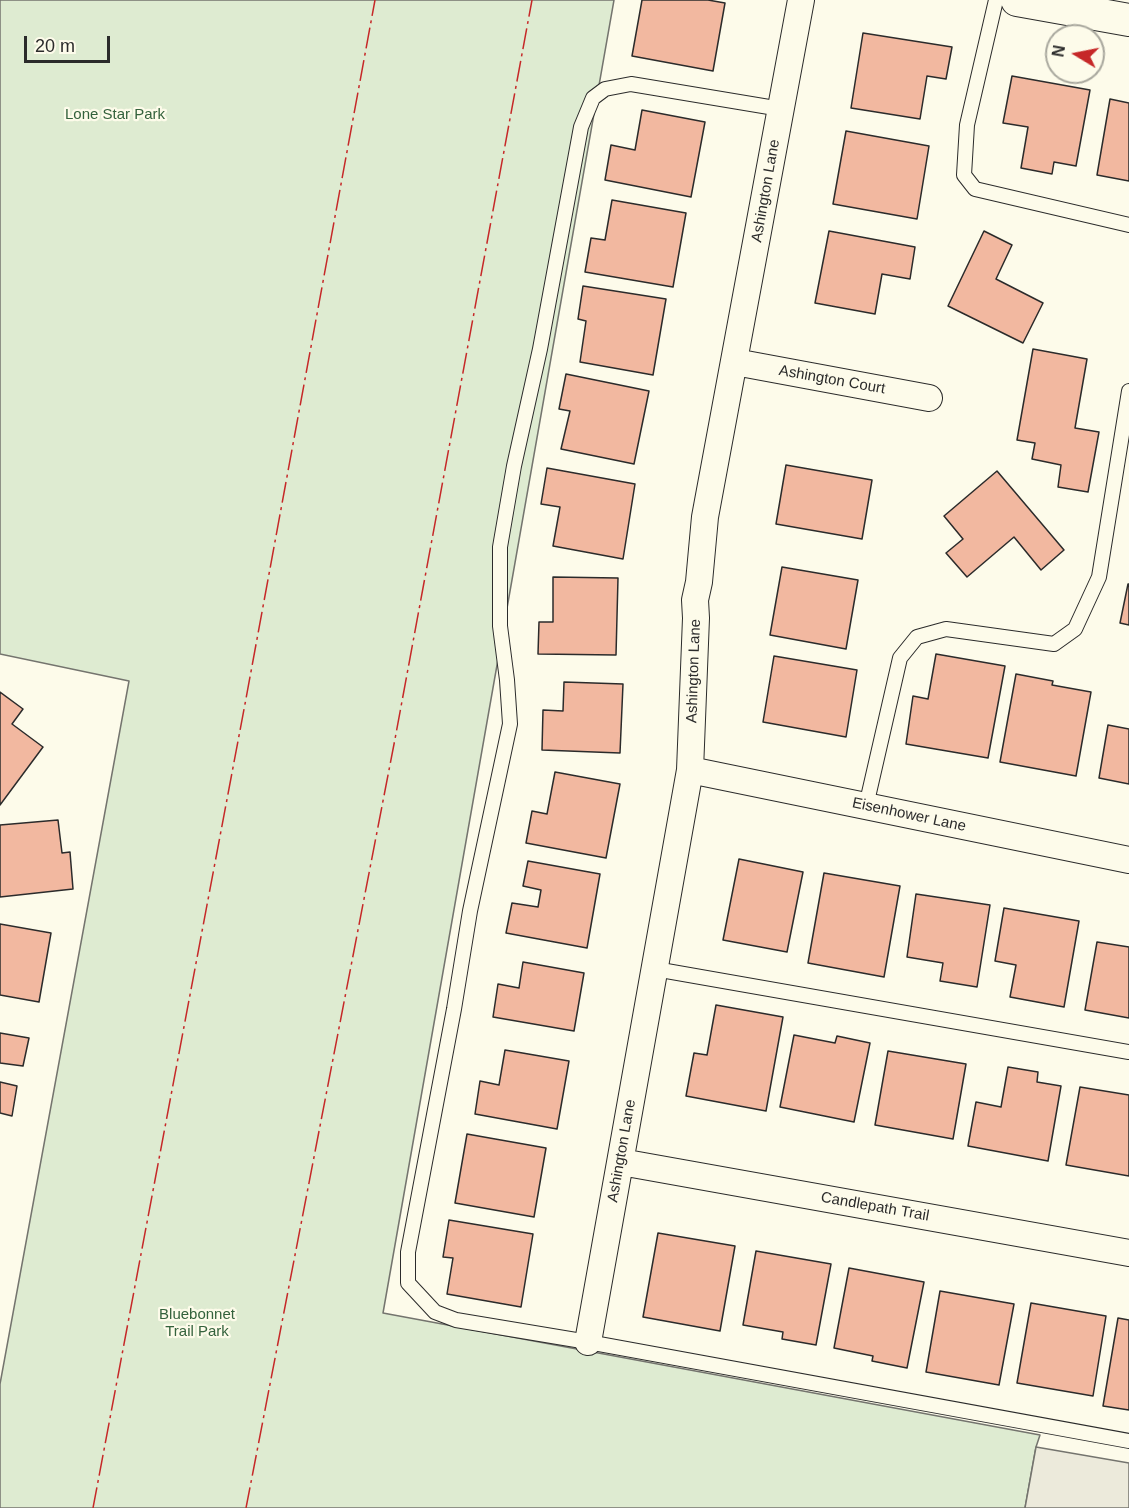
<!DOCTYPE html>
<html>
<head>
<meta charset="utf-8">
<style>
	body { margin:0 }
	#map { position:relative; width:1129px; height:1508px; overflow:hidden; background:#fdfbea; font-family:Arial,sans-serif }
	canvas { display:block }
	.north { position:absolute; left:1045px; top:24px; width:60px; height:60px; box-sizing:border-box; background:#fdfbea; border:2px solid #a9a89e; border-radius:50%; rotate:280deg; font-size:16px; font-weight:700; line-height:24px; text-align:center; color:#2b2b2b }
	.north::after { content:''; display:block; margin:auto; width:21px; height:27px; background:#c62828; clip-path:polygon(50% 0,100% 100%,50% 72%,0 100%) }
	.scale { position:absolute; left:24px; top:36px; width:86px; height:27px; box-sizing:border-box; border:3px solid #2b2b2b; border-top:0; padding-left:8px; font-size:18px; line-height:21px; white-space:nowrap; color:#2b2b2b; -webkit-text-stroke:4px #fdfbea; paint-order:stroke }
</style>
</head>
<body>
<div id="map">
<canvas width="1129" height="1508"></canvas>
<div class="north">N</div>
<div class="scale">20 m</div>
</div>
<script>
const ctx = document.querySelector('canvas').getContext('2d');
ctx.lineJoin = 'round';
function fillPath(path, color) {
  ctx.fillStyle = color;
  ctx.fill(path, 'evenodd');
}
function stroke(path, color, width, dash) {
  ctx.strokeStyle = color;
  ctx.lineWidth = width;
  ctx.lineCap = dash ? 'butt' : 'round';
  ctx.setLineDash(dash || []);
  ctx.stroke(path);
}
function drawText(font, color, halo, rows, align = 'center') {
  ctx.font = font + ' Arial,sans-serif';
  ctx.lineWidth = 4.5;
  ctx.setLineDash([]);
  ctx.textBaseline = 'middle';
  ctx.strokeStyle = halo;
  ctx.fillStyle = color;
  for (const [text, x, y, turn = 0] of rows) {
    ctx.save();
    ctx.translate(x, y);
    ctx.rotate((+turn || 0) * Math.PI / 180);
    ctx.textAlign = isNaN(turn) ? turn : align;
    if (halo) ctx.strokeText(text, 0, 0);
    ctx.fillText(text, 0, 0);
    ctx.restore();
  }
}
const green = new Path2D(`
	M 0,0 L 614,0 L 383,1313 L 1040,1435 L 1036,1447 L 1025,1508 L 0,1508 L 0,1384 L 129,681 L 0,654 Z`);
fillPath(green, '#deebd1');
stroke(green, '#74746e', 1.5);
const parking = new Path2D(`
	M 1036,1447 L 1129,1463 L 1129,1508 L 1025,1508 Z`);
fillPath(parking, '#eceadb');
stroke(parking, '#74746e', 1.5);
const building = new Path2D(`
	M 642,0 L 708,0 L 725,3 L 713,71 L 632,56 Z
	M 863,33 L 952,47 L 946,79 L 927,76 L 920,119 L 851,108 Z
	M 1012,76 L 1090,90 L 1076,166 L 1054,162 L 1052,174 L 1021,168 L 1028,127 L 1003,123 Z
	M 1110,99 L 1129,103 L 1129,181 L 1097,175 Z
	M 642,110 L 705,122 L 691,197 L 605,180 L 611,145 L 635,150 Z
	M 846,131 L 929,146 L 917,219 L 833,204 Z
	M 612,200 L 686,213 L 673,287 L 585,272 L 591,238 L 605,240 Z
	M 829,231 L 915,247 L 910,279 L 882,274 L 875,314 L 815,303 Z
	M 984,231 L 1012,245 L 996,279 L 1043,303 L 1023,343 L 948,306 Z
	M 583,286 L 666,299 L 653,375 L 580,362 L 586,321 L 578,319 Z
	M 1033,349 L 1087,359 L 1075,428 L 1099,432 L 1088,492 L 1058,487 L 1061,465 L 1032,459 L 1035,443 L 1017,440 Z
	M 566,374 L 649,391 L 634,464 L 561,449 L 570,411 L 559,409 Z
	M 786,465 L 872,480 L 862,539 L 776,524 Z
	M 547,468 L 635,484 L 623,559 L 553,546 L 560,507 L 541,504 Z
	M 997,471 L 1064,550 L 1041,570 L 1014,537 L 967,577 L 946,553 L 963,539 L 944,516 Z
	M 782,567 L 858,580 L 846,649 L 770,635 Z
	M 553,577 L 618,578 L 616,655 L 538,654 L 539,622 L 553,622 Z
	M 1128,584 L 1129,584 L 1129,625 L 1120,623 Z
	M 936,654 L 1005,666 L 988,758 L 906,744 L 913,696 L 928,699 Z
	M 774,656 L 857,670 L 846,737 L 763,722 Z
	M 1016,674 L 1053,681 L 1052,685 L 1091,692 L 1076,776 L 1000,762 Z
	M 564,682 L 623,684 L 620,753 L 542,750 L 543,710 L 563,711 Z
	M 0,692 L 23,709 L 12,724 L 43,747 L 0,805 Z
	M 1108,725 L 1129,729 L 1129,784 L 1099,778 Z
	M 555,772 L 620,784 L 606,858 L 526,843 L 532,811 L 547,814 Z
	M 58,820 L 62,853 L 70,852 L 73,889 L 0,897 L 0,825 Z
	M 739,859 L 803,872 L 787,952 L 723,940 Z
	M 528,861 L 600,874 L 587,948 L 506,933 L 512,903 L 538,907 L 541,890 L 523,886 Z
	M 824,873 L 900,886 L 884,977 L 808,963 Z
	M 916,894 L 990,905 L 977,987 L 940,981 L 943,963 L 907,957 Z
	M 1004,908 L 1079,921 L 1064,1007 L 1010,997 L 1016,965 L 995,961 Z
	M 0,924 L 51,933 L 39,1002 L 0,995 Z
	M 1097,942 L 1129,947 L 1129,1018 L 1085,1010 Z
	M 523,962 L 584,973 L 574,1031 L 493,1017 L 498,984 L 519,988 Z
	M 716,1005 L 783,1017 L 766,1111 L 686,1096 L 694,1053 L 707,1055 Z
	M 0,1033 L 29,1038 L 23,1066 L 0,1063 Z
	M 794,1035 L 835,1043 L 837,1036 L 870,1043 L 854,1122 L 780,1107 Z
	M 505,1050 L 569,1061 L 557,1129 L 475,1114 L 480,1081 L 499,1085 Z
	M 888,1051 L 966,1064 L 953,1139 L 875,1125 Z
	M 1008,1067 L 1038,1072 L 1037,1082 L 1061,1086 L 1048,1161 L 968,1146 L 976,1102 L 1001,1107 Z
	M 0,1082 L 17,1086 L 12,1116 L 0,1113 Z
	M 1080,1087 L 1129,1095 L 1129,1176 L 1066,1165 Z
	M 467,1134 L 546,1148 L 534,1217 L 455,1203 Z
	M 449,1220 L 533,1234 L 521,1307 L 447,1294 L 453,1258 L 443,1257 Z
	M 658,1233 L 735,1246 L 720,1331 L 643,1317 Z
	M 756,1251 L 831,1264 L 816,1345 L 782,1339 L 783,1332 L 743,1325 Z
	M 849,1268 L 924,1282 L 907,1368 L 872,1361 L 873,1356 L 834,1348 Z
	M 940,1291 L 1014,1304 L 999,1385 L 926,1372 Z
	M 1031,1303 L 1106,1316 L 1093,1396 L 1017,1383 Z
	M 1118,1318 L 1129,1320 L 1129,1410 L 1103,1406 Z`);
fillPath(building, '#f2b8a0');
stroke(building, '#2b2b2b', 1.5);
const service = new Path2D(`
	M 996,0 L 967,125 L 964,175 L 975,189 L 1129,225
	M 781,109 L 631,84 L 605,89 L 593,98 L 581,127 L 540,349 L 514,466 L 500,547 L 500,626 L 507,680 L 510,724 L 470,911 L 454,1009 L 408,1252 L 408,1283 L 435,1312 L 456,1320 L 588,1342 L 1129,1441
	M 866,806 L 900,658 L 917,637 L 946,629 L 1054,644 L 1075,629 L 1099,577 L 1129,391
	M 655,969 L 1129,1052`);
const minor = new Path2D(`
	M 735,362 L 929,398
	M 690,770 L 1129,860
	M 621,1162 L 1129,1253
	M 588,1342 L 690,770 L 696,618 L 695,600 L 699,582 L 705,517 L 801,0`);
const tertiary = new Path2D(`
	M 1017,0 L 1129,20`);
stroke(service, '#2b2b2b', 16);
stroke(minor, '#2b2b2b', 28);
stroke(tertiary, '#2b2b2b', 34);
stroke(service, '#fdfbea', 14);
stroke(minor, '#fdfbea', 26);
stroke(tertiary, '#fdfbea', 32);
stroke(new Path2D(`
	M 93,1508 L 245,704 L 375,0
	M 246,1508 L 395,739 L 532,0`), '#c62828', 1.5, [21, 4.5, 3, 4.5]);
drawText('15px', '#34623c', '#fdfbea', [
	["Lone Star Park",115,115],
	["Bluebonnet",197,1315],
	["Trail Park",197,1332]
]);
drawText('15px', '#2b2b2b', '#fdfbea', [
	["Ashington Lane",766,191,-80],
	["Ashington Court",832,380,10],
	["Ashington Lane",694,671,-88],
	["Eisenhower Lane",909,815,12],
	["Ashington Lane",622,1151,-80],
	["Candlepath Trail",875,1207,10]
]);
</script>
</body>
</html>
